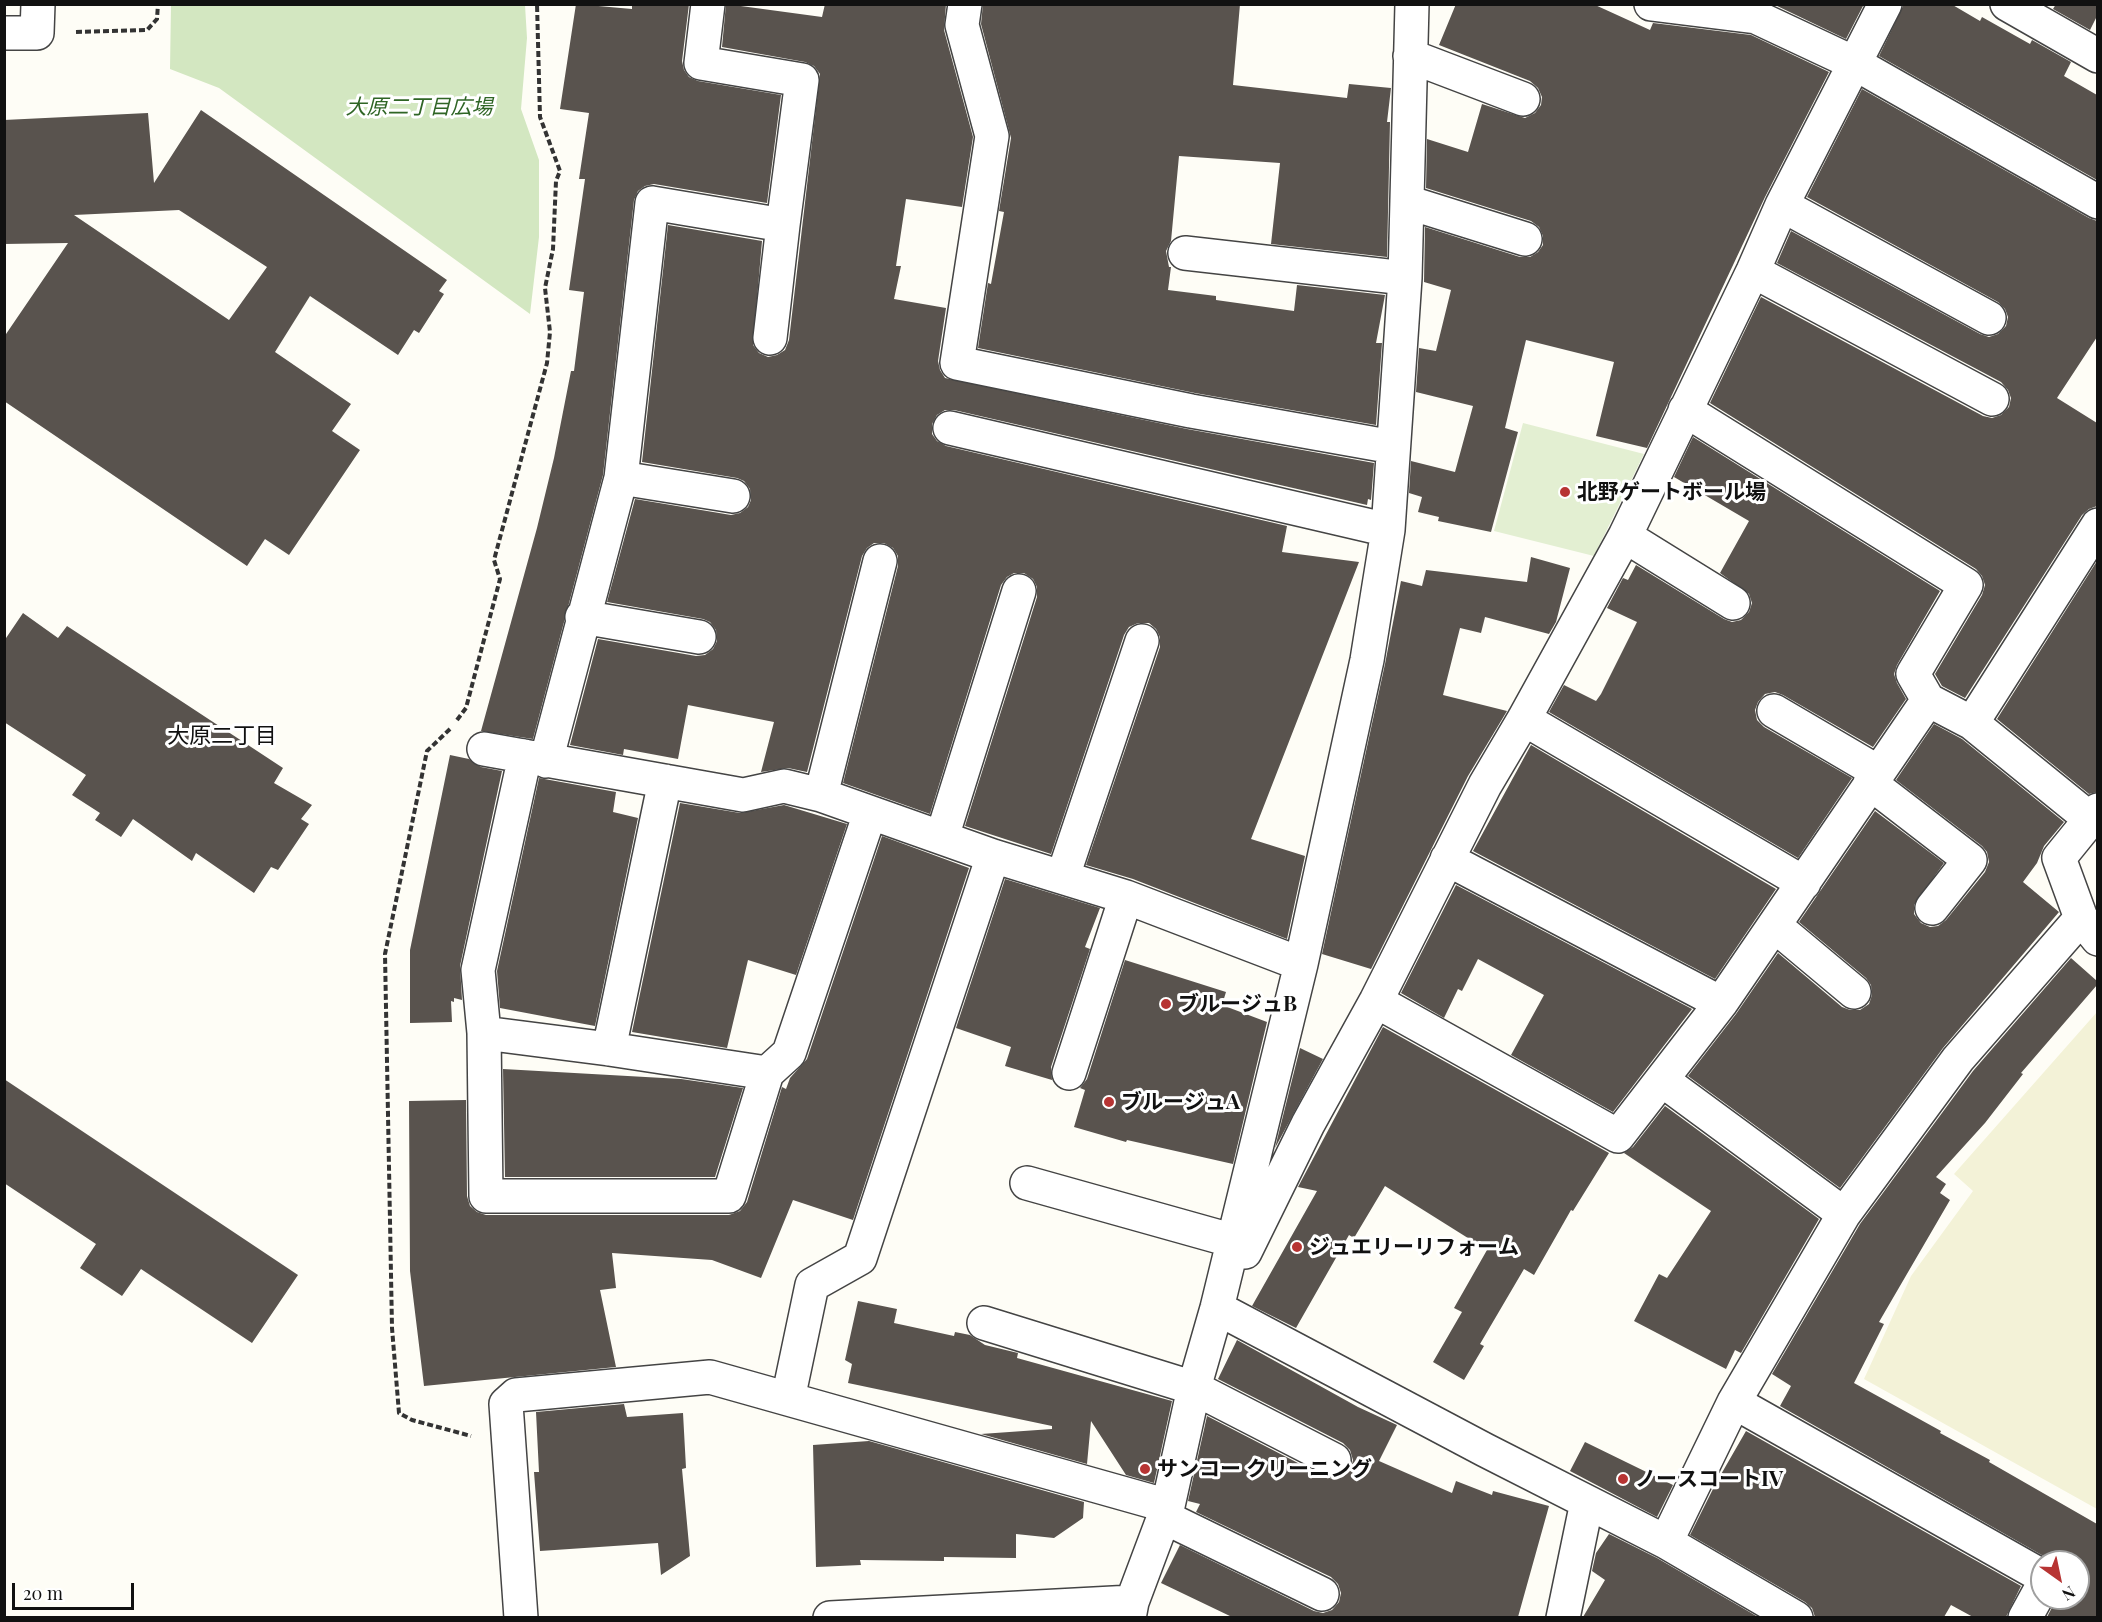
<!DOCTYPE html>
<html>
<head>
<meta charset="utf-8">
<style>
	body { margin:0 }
	#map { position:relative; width:2102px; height:1622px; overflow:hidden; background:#fefdf6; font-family:"Playfair Display",serif }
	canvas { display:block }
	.frame { position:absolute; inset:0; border:6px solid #111; pointer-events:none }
	.north { position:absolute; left:2030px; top:1550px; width:60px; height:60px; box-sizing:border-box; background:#fff; border:2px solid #a0a0a0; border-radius:50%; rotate:147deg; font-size:16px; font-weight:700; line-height:24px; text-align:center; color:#111 }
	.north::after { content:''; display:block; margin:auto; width:21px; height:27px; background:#b73433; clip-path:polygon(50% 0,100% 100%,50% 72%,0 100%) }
	.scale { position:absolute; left:12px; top:1583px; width:122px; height:27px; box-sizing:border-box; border:3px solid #111; border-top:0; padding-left:8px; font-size:18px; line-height:21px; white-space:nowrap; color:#111; -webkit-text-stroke:4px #fff; paint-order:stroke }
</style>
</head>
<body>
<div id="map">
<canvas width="2102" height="1622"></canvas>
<div class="frame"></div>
<div class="north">N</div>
<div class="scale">20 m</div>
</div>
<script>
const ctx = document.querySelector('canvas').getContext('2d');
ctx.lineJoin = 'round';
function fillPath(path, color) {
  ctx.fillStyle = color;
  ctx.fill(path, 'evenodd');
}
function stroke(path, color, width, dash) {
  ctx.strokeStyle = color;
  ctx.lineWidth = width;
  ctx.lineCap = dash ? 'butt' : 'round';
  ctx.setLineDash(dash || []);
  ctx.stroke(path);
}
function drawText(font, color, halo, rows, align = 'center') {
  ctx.font = font + ' "Playfair Display","Noto Sans JP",serif';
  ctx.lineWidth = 6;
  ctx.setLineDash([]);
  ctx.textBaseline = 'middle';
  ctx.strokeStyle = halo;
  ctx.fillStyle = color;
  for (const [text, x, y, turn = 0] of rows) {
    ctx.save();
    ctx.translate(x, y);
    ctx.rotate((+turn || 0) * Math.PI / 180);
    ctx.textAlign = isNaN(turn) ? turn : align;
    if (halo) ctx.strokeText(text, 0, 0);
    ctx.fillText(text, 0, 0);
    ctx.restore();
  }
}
fillPath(new Path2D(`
	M 2097,1012 L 2097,1509 L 1864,1379 L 1911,1276 L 1973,1191 L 1954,1174 Z`), '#f3f2d7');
fillPath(new Path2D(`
	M 171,5 L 525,5 L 527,38 L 521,109 L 539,160 L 539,237 L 530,314 L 219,88 L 170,69 Z`), '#d3e7c1');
fillPath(new Path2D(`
	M 1523,423 L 1644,454 L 1594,556 L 1494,531 Z`), '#e3efd2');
fillPath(new Path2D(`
	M 576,4 L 632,9 L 632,4 L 689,4 L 682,61 L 684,70 L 689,77 L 698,81 L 781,95 L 767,203 L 654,184 L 645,186 L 638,191 L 634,200 L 603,475 L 533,739 L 481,731 L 537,528 L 554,458 L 571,371 L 574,371 L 584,292 L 569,290 L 585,179 L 579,179 L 589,113 L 560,109 Z
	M 726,4 L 822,17 L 825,4 L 946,4 L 944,30 L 973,137 L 962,207 L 906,199 L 896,266 L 901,266 L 894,299 L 946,308 L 938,361 L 940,370 L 945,378 L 1187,429 L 1374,463 L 1371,500 L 1368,499 L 1367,505 L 954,410 L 945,410 L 937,415 L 932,424 L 932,434 L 937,441 L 946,446 L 1287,526 L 1282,552 L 1359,562 L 1251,839 L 1305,856 L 1287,939 L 1133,879 L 1086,865 L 1160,647 L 1160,637 L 1156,629 L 1149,623 L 1138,623 L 1129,627 L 1124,635 L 1051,854 L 965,826 L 1037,597 L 1037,587 L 1033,579 L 1024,573 L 1014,573 L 1007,577 L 1001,585 L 930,814 L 843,783 L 898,566 L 898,556 L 893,548 L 884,543 L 874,543 L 867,548 L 862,556 L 807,772 L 788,768 L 761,772 L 774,722 L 688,705 L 678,759 L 624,749 L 623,755 L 570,745 L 598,639 L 696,656 L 705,655 L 713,649 L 717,641 L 716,630 L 710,622 L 703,619 L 607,602 L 635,499 L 731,515 L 740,513 L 748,507 L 751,500 L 750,489 L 744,481 L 737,478 L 642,462 L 668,225 L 762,241 L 753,345 L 759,353 L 768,357 L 777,355 L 785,350 L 789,340 L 820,74 L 814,66 L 805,62 L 722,47 Z
	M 983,4 L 1240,4 L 1233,85 L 1347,98 L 1349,84 L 1391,88 L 1387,122 L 1390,122 L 1387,257 L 1271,244 L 1280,163 L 1179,156 L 1171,241 L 1166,251 L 1169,267 L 1171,267 L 1168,290 L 1216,296 L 1216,300 L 1294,311 L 1297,285 L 1385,295 L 1376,343 L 1382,343 L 1376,425 L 1195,393 L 978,348 L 988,283 L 991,284 L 1004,212 L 999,211 L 1011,138 L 981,24 Z
	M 1456,4 L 1593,4 L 1650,30 L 1653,23 L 1751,35 L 1829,72 L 1765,197 L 1647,448 L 1596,436 L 1614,362 L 1526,340 L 1505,428 L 1518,432 L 1491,532 L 1438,521 L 1439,517 L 1418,512 L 1422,497 L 1409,493 L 1411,461 L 1455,472 L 1473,406 L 1416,392 L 1419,348 L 1436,351 L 1451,290 L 1424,282 L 1425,227 L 1520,257 L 1530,257 L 1538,252 L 1543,245 L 1543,236 L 1539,227 L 1531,221 L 1426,188 L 1427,139 L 1468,152 L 1482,104 L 1525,118 L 1535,113 L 1541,105 L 1542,97 L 1538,88 L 1530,81 L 1439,45 Z
	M 1773,4 L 1864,4 L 1846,39 Z
	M 1904,4 L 1951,4 L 1980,21 L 1982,17 L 2030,44 L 2032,40 L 2071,62 L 2064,76 L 2097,95 L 2097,180 L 1879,56 Z
	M 2056,4 L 2097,4 L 2097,16 L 2090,30 L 2053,9 Z
	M 1862,89 L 2089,218 L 2097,221 L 2097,337 L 2057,398 L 2097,423 L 2097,506 L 2089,509 L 2082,515 L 1965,698 L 1942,686 L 1935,674 L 1982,595 L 1985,585 L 1982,576 L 1976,569 L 1710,403 L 1761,297 L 1983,416 L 1992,418 L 2001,415 L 2009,407 L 2011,398 L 2008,390 L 2001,382 L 1777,263 L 1791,231 L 1980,334 L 1989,337 L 1998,334 L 2006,326 L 2008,317 L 2005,309 L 1998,302 L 1807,197 Z
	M 201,110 L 447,280 L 439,291 L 444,294 L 419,333 L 414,330 L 398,355 L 310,296 L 275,352 L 351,404 L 332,431 L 360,450 L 289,555 L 265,539 L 247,566 L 4,401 L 4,337 L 68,243 L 4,244 L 4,120 L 148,113 L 154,183 ZM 179,210 L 267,267 L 229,320 L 74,215 Z
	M 1693,437 L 1940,591 L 1897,665 L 1894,674 L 1897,683 L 1906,699 L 1873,747 L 1783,695 L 1775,692 L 1765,694 L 1758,702 L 1755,710 L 1757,720 L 1764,727 L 1852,778 L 1798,858 L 1549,712 L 1564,685 L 1596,701 L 1601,694 L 1637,622 L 1607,608 L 1623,578 L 1628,580 L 1636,565 L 1724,619 L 1732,622 L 1741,620 L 1749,612 L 1752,603 L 1749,594 L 1720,573 L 1749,521 L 1674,477 Z
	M 1531,557 L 1570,568 L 1556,622 L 1549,634 L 1485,617 L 1481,633 L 1460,628 L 1443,695 L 1507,711 L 1468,776 L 1371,969 L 1322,954 L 1385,664 L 1401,581 L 1422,586 L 1426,570 L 1527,582 Z
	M 2097,561 L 2097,792 L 2089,794 L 1997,719 Z
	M 23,613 L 58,638 L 67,626 L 283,768 L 274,783 L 312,805 L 301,819 L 309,824 L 278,870 L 271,867 L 254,893 L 196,853 L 192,861 L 133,819 L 121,837 L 95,820 L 100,813 L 72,795 L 86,775 L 4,722 L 4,641 Z
	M 1934,724 L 1962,739 L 2064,822 L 2044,846 L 2037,863 L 2023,882 L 2059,912 L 1943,1048 L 1840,1188 L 1688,1076 L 1736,1014 L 1778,953 L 1842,1007 L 1850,1010 L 1860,1010 L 1869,1004 L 1872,995 L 1871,985 L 1866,978 L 1799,922 L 1875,811 L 1944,863 L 1914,905 L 1914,914 L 1921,923 L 1930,927 L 1938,926 L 1946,920 L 1985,872 L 1989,862 L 1987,852 L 1982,846 L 1896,780 Z
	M 1531,745 L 1776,889 L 1715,979 L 1473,851 Z
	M 450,755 L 469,759 L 481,767 L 502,771 L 460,966 L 462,1000 L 454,998 L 454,1002 L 451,1001 L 452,1022 L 410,1023 L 410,950 Z
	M 539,778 L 616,792 L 613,812 L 638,818 L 595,1026 L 500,1008 L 497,971 Z
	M 680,803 L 740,813 L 784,805 L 847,824 L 796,975 L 748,960 L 727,1048 L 632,1032 Z
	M 882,836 L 969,868 L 853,1220 L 793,1200 L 761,1278 L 712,1260 L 612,1253 L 616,1288 L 600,1290 L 616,1367 L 424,1386 L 410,1271 L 409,1101 L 466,1100 L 467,1196 L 470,1206 L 477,1212 L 486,1215 L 729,1215 L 740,1211 L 747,1202 L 782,1087 L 786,1089 L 790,1078 L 807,1059 Z
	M 1005,879 L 1100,908 L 1085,947 L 1090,949 L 1051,1067 L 1052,1080 L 1005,1066 L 1011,1047 L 956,1028 Z
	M 1456,885 L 1692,1009 L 1613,1112 L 1511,1055 L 1544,995 L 1478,959 L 1462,991 L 1458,989 L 1444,1018 L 1401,993 Z
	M 2071,958 L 2097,981 L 2097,985 L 2021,1073 L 2023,1074 L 1985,1123 L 1936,1177 L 1946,1184 L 1940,1193 L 1950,1200 L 1879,1322 L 1884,1324 L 1854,1383 L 1941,1431 L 1940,1433 L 1990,1460 L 1989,1462 L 2097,1524 L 2097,1617 L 2047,1617 L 2057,1598 L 2078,1598 L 2078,1562 L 2054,1562 L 1780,1406 L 1791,1386 L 1772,1374 L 1860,1224 L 1973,1071 Z
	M 1125,960 L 1226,992 L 1222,1005 L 1267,1022 L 1233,1164 L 1127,1140 L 1126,1142 L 1074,1127 L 1085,1090 L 1080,1088 L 1087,1079 Z
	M 1383,1027 L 1609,1153 L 1573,1211 L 1571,1210 L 1534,1275 L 1524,1269 L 1480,1344 L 1484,1346 L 1464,1380 L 1433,1362 L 1462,1312 L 1454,1308 L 1487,1250 L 1385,1186 L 1354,1238 L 1349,1235 L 1296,1328 L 1252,1306 L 1317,1191 L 1298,1187 Z
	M 1300,1048 L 1323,1059 L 1275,1148 Z
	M 503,1069 L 681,1079 L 743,1088 L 715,1177 L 505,1177 Z
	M 4,1079 L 298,1275 L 252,1343 L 141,1269 L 122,1296 L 80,1268 L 96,1244 L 4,1183 Z
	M 1665,1106 L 1819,1219 L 1741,1353 L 1735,1350 L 1726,1369 L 1634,1321 L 1659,1274 L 1667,1278 L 1711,1211 L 1624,1153 L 1633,1147 Z
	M 858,1301 L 897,1309 L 894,1323 L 954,1336 L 955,1332 L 970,1335 L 985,1345 L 1018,1353 L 1017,1358 L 1172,1401 L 1154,1483 L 1126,1475 L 1091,1421 L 1087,1464 L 981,1434 L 1052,1429 L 1052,1426 L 848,1383 L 852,1364 L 845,1360 Z
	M 1237,1340 L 1358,1407 L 1397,1425 L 1379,1461 L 1452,1493 L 1456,1481 L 1492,1495 L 1493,1491 L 1549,1506 L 1518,1617 L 1232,1617 L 1161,1583 L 1180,1545 L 1314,1611 L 1323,1613 L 1332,1610 L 1339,1602 L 1341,1593 L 1338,1584 L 1331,1577 L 1196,1512 L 1200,1504 L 1188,1501 L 1207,1416 L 1325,1477 L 1334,1479 L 1344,1476 L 1351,1468 L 1353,1460 L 1350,1450 L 1343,1443 L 1218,1379 Z
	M 624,1404 L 627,1417 L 683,1413 L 686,1468 L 682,1469 L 690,1556 L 661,1575 L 658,1543 L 540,1551 L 534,1472 L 539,1472 L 536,1412 Z
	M 1746,1431 L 2021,1586 L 2006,1617 L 1973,1617 L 1951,1605 L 1944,1617 L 1815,1617 L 1812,1608 L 1805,1602 L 1690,1535 L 1716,1483 Z
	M 869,1441 L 1084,1502 L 1083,1518 L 1054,1538 L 1016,1534 L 1016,1558 L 944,1557 L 944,1561 L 860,1560 L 861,1565 L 816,1567 L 813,1445 Z
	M 1585,1442 L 1673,1485 L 1657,1517 L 1570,1471 Z
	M 1609,1534 L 1657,1558 L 1758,1617 L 1583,1617 L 1605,1580 L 1592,1571 L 1596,1553 Z`), '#59534e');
const minor = new Path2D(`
	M 965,4 L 962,25 L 992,136 L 957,363 L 1191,411 L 1393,447
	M 1651,4 L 1756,17 L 1854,63 L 2098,202
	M 2007,4 L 2098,56
	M 4,33 L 37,33 L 38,4
	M 1410,56 L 1523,99
	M 1407,202 L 1525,239
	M 1782,205 L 1989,318
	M 1185,253 L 1405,278
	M 1753,271 L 1992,399
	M 770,338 L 783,225
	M 1685,410 L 1966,585 L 1913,674 L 1928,700 L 1972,723 L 2089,818
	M 950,428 L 1388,530
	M 621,478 L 733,496
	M 1625,536 L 1733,603
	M 582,617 L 699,637
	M 1774,711 L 1878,772
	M 1524,719 L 1804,883
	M 1972,723 L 2098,525
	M 484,749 L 743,795 L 784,786 L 821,795 L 993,856 L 1126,897 L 1301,964
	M 525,756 L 478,970 L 484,1033 L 486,1196 L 729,1196 L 767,1073 L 789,1053 L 870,813
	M 546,761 L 621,478 L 652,203 L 783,225 L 802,80 L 701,63 L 708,4
	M 1870,783 L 1970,860 L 1932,908
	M 821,795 L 880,561
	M 2098,810 L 2059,858 L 2081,918 L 2098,939
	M 942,837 L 1019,591
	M 1447,859 L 1721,1003
	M 1063,876 L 1142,641
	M 1775,926 L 1854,992
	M 1376,1001 L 1618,1136 L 1721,1003 L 1928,700
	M 484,1033 L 609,1049 L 767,1073
	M 609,1049 L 665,781
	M 1069,1073 L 1126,897
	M 1662,1080 L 1844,1214
	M 1027,1183 L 1234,1241
	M 1245,1252 L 1308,1124 L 1376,1001 L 1485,785 L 1524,719 L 1625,536 L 1753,271 L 1782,205 L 1885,4
	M 1217,1308 L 1485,1450 L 1666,1542 L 1796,1618
	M 984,1323 L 1194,1388 L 1334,1460
	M 788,1399 L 812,1285 L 860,1258 L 993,856
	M 1734,1402 L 2042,1576
	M 1164,1517 L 1322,1594
	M 1666,1542 L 1734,1402 L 1844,1214 L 1958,1059 L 2081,918
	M 521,1618 L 506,1404 L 516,1395 L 710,1377 L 1168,1506
	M 830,1618 L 1132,1602
	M 1129,1618 L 1132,1602 L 1168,1506 L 1194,1388 L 1217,1308 L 1301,964 L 1367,660 L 1388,530 L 1405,278 L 1412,4
	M 1563,1618 L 1587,1502
	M 2025,1618 L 2042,1587`);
stroke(minor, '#444', 36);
stroke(new Path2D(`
	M 76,32 L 147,30 L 157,19 L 158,4
	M 457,720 L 466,708 L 500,579 L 494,560 L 547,363 L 550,332 L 545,288 L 553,249 L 556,181 L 560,171 L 540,117 L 537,4
	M 450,729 L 427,751 L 385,954 L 392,1328 L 399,1413 L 412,1420 L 471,1436`), '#333', 4, [6, 3]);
stroke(minor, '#fff', 33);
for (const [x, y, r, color] of [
	[1565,492,6,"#b73433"],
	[1166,1004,6,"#b73433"],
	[1109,1102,6,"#b73433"],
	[1297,1247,6,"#b73433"],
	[1145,1469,6,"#b73433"],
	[1623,1479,6,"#b73433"]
]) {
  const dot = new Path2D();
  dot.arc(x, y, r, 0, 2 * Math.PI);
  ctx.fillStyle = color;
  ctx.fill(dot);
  stroke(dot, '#fff', 2);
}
drawText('italic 21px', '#2f6525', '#fff', [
	["大原二丁目広場",419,107]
]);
drawText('bold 21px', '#111', '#fff', [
	["北野ゲートボール場",1577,492],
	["ブルージュB",1178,1004],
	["ブルージュA",1121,1102],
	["ジュエリーリフォーム",1309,1247],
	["サンコー クリーニング",1157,1469],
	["ノースコートIV",1635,1479]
], 'left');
drawText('22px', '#111', '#fff', [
	["大原二丁目",222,736]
]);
</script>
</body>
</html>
